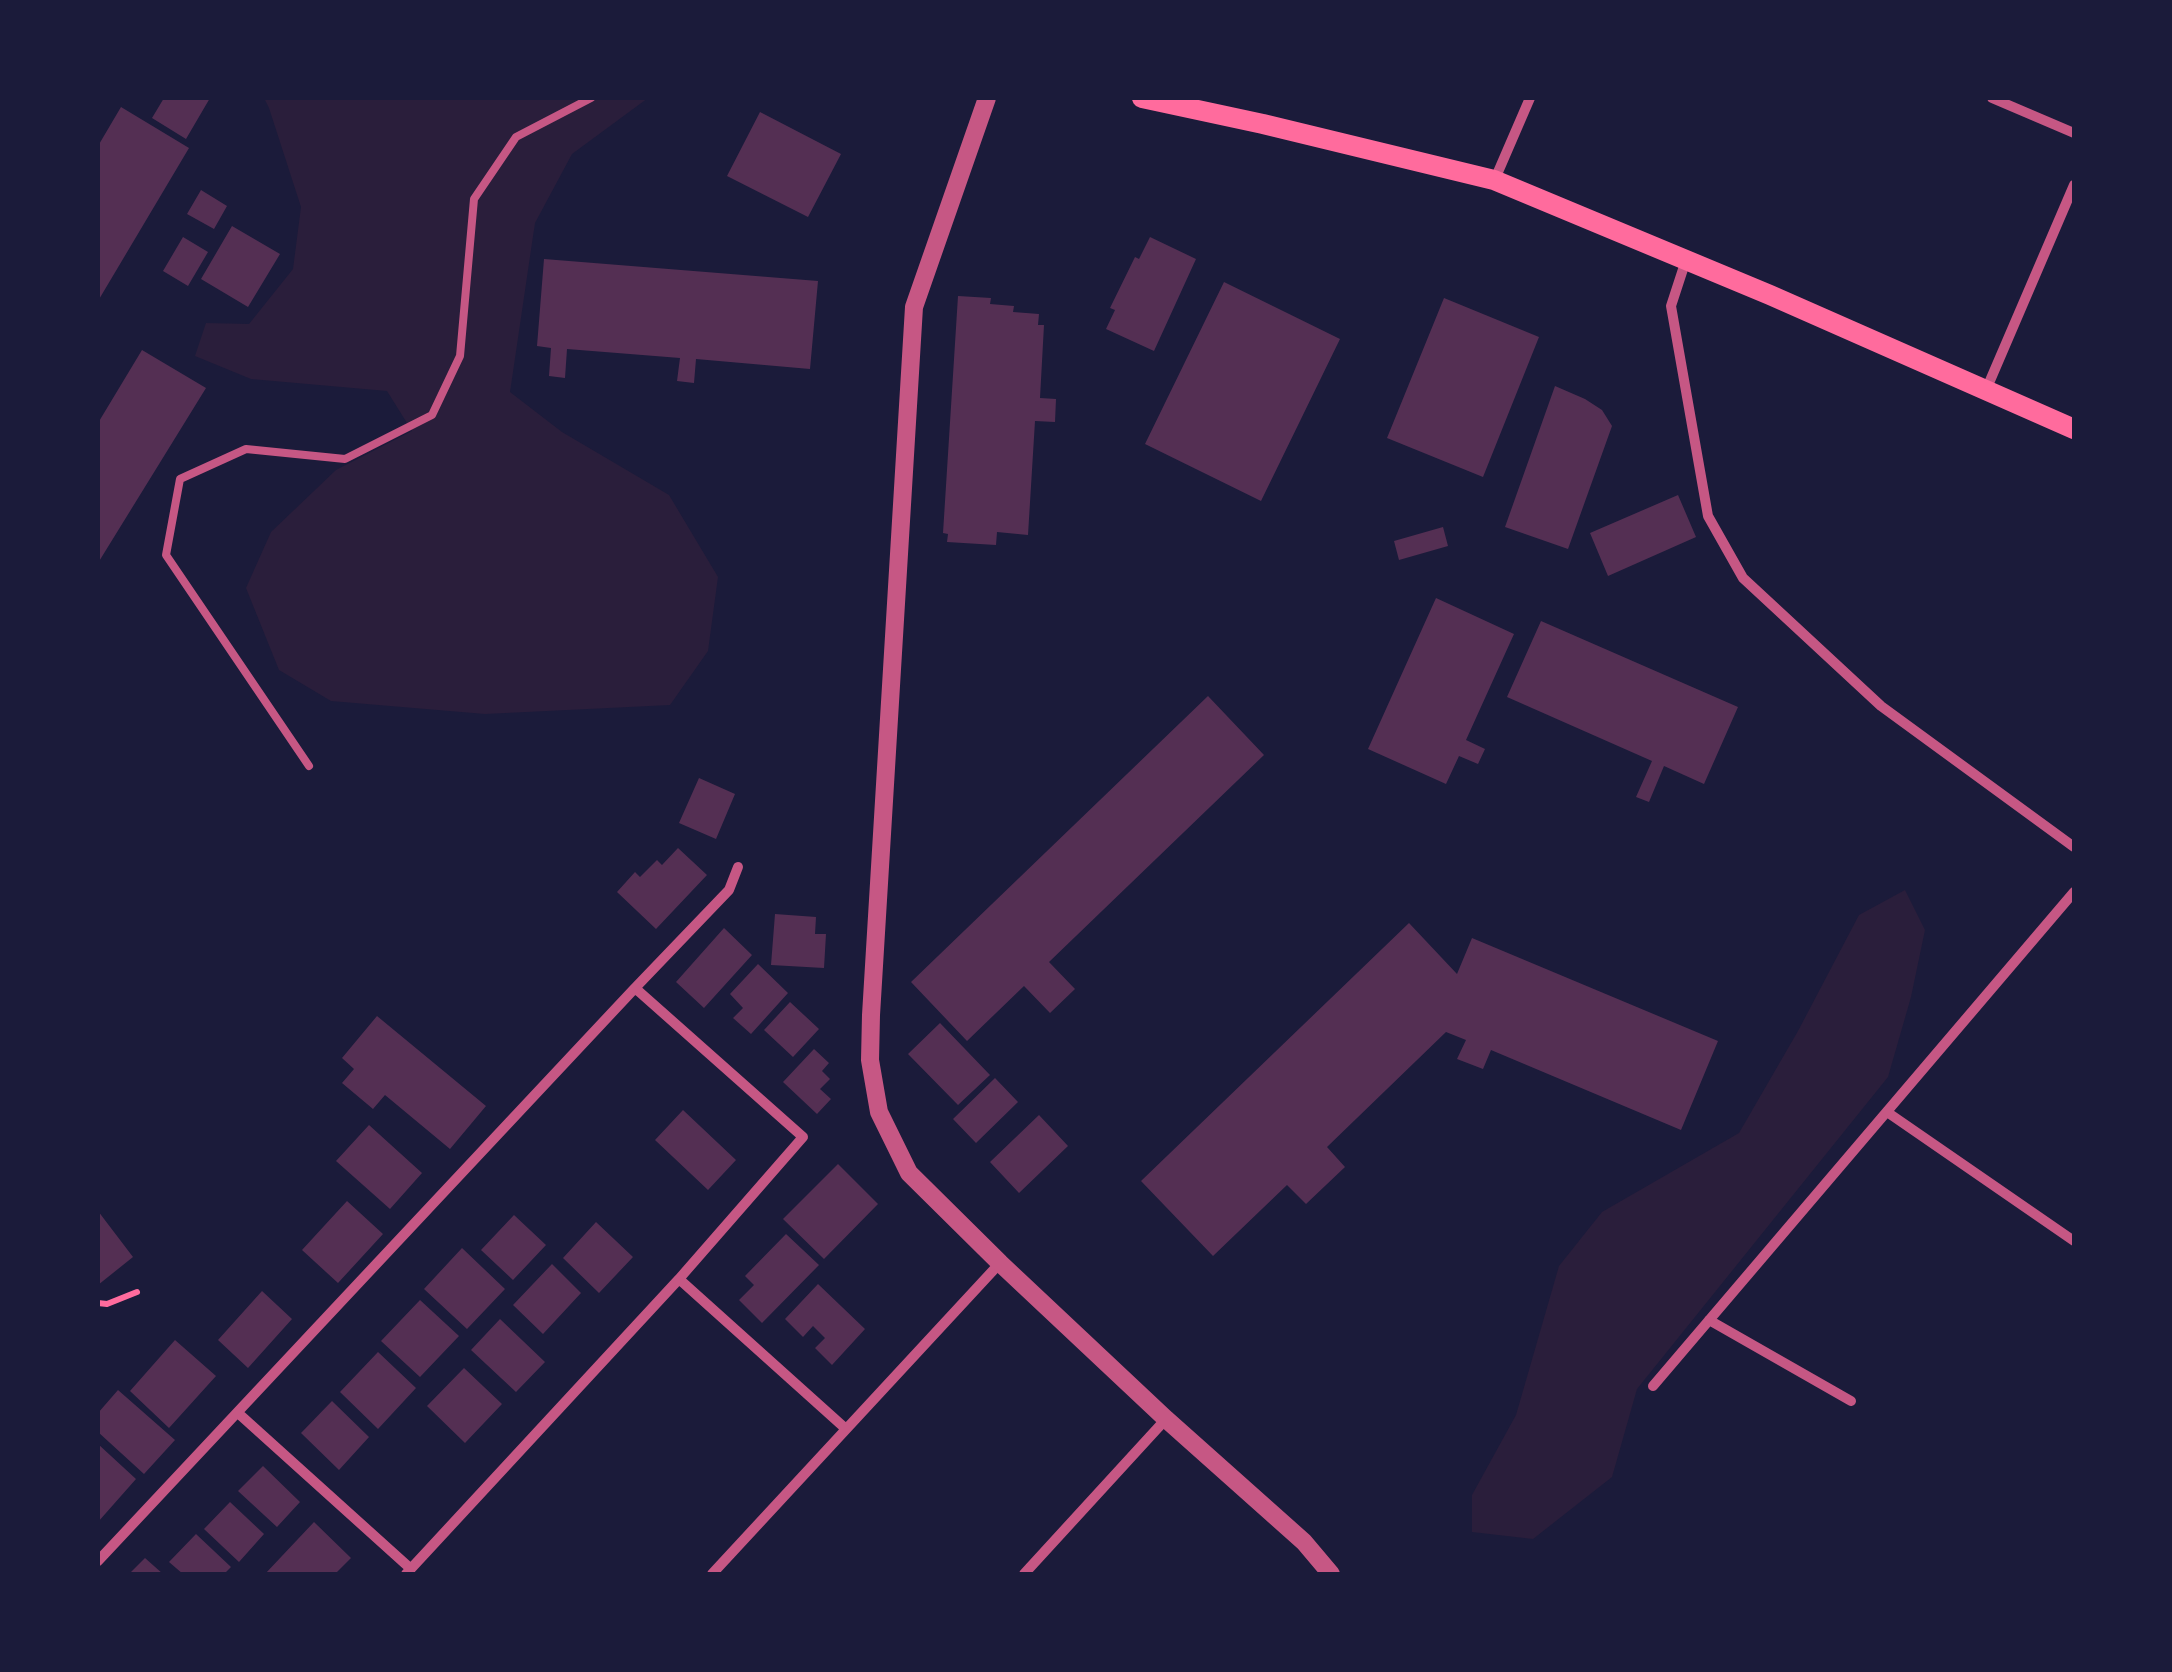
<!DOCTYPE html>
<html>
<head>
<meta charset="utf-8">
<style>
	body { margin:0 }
	#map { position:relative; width:2172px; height:1672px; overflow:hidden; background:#1b1b3a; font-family:"Work Sans",sans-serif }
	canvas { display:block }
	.frame { position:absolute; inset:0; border:100px solid #1b1b3a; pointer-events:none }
</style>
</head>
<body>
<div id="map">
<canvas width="2172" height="1672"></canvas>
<div class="frame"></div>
</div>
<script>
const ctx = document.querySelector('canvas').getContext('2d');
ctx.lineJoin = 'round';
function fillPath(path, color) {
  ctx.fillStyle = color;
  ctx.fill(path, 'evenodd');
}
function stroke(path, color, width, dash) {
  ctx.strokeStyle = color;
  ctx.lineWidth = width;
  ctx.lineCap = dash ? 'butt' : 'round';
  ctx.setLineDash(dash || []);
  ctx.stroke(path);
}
fillPath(new Path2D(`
	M 264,98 L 648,98 L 572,154 L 535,223 L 510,392 L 562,432 L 669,495 L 718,577 L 708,651 L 670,705 L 485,714 L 331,701 L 279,670 L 246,588 L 271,532 L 336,470 L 412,431 L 387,391 L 251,379 L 195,356 L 206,323 L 249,324 L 293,269 L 301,207 L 269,108 Z
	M 1905,890 L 1925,930 L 1911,997 L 1888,1077 L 1637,1389 L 1612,1477 L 1533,1539 L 1472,1532 L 1472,1495 L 1516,1415 L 1559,1266 L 1602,1212 L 1739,1133 L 1798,1031 L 1859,915 Z`), '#2a1e3b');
fillPath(new Path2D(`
	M 164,98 L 210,98 L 186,139 L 152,118 Z
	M 121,107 L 189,148 L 98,301 L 98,146 Z
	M 760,112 L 841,154 L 808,217 L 727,176 Z
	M 201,190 L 227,206 L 214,229 L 187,214 Z
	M 232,226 L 280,254 L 248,307 L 201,279 Z
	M 183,237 L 208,252 L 188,286 L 163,271 Z
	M 1150,237 L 1196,259 L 1154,351 L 1106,329 L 1115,310 L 1110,308 L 1135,257 L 1139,259 Z
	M 544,259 L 818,281 L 810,369 L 696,359 L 694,383 L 677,381 L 680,358 L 567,349 L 565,378 L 549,376 L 551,348 L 537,346 Z
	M 1224,282 L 1340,339 L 1261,501 L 1145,444 Z
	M 958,296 L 991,298 L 990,304 L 1014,306 L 1013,312 L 1039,314 L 1038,325 L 1044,325 L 1040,398 L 1056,399 L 1055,422 L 1035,421 L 1028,535 L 997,532 L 996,545 L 947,542 L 948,534 L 943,533 Z
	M 1444,298 L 1539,337 L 1483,477 L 1387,438 Z
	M 142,350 L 206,388 L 98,563 L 98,423 Z
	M 1555,386 L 1585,399 L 1602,410 L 1612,426 L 1568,549 L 1505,527 Z
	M 1678,495 L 1696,537 L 1608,576 L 1590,533 Z
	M 1443,527 L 1448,546 L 1399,560 L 1394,541 Z
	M 1436,598 L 1514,634 L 1466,740 L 1485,749 L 1478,764 L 1459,756 L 1446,784 L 1368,749 Z
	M 1541,621 L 1738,707 L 1704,784 L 1664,766 L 1649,802 L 1636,797 L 1652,761 L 1507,697 Z
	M 1208,696 L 1264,755 L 1049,962 L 1075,989 L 1050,1013 L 1024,986 L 967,1041 L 911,982 Z
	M 699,778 L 735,794 L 716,839 L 679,823 Z
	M 678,848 L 707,875 L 656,929 L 617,892 L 635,872 L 640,877 L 657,860 L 662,865 Z
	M 775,914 L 816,917 L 815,934 L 826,934 L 824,968 L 771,965 Z
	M 1409,923 L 1457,974 L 1472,938 L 1718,1041 L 1681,1130 L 1491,1050 L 1483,1069 L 1457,1059 L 1466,1040 L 1446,1032 L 1327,1147 L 1345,1167 L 1306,1204 L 1287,1185 L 1213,1256 L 1141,1181 Z
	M 724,928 L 752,955 L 704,1008 L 676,982 Z
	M 758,964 L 788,993 L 751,1034 L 733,1018 L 743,1008 L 730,994 Z
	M 790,1002 L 819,1029 L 793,1057 L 764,1030 Z
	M 377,1016 L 486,1106 L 450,1149 L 385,1095 L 373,1109 L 342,1083 L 354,1069 L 342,1058 Z
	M 940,1023 L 990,1075 L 958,1105 L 908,1054 Z
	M 814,1049 L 829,1063 L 822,1071 L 830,1079 L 820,1089 L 831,1099 L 817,1114 L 783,1082 Z
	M 995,1078 L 1018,1102 L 976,1143 L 953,1119 Z
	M 683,1110 L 736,1160 L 708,1190 L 655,1140 Z
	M 1039,1115 L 1068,1146 L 1019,1193 L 990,1162 Z
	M 369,1125 L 422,1173 L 390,1209 L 336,1161 Z
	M 838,1164 L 878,1204 L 824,1259 L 783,1219 Z
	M 347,1201 L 383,1234 L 338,1283 L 302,1250 Z
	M 98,1211 L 133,1257 L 98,1285 Z
	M 514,1215 L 546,1245 L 513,1280 L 481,1250 Z
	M 596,1222 L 633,1257 L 599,1293 L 563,1258 Z
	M 786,1234 L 819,1265 L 762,1323 L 739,1300 L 754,1285 L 745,1276 Z
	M 462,1248 L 505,1289 L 467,1329 L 424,1289 Z
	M 552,1264 L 581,1293 L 543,1334 L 513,1305 Z
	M 818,1284 L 865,1329 L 832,1365 L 815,1348 L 825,1338 L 813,1326 L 803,1337 L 785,1319 Z
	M 262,1291 L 292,1319 L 248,1368 L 218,1340 Z
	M 420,1300 L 459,1336 L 420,1377 L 381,1341 Z
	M 500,1319 L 545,1362 L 516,1392 L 471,1350 Z
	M 175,1340 L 216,1376 L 169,1428 L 130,1391 Z
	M 378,1352 L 416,1388 L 378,1429 L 340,1392 Z
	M 464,1368 L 502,1404 L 465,1443 L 427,1406 Z
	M 118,1390 L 175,1440 L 144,1474 L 98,1432 L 98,1413 Z
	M 332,1401 L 369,1437 L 339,1470 L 301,1433 Z
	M 98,1444 L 136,1479 L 98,1522 Z
	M 263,1466 L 300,1502 L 277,1527 L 238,1491 Z
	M 230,1502 L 264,1534 L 239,1562 L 204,1529 Z
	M 314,1522 L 351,1558 L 335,1574 L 265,1574 Z
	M 196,1534 L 231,1567 L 224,1574 L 183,1574 L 169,1562 Z
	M 145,1558 L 163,1574 L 129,1574 Z`), '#542f53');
stroke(new Path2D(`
	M 98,1303 L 107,1304 L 137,1292`), '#ff6b9d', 6);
stroke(new Path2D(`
	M 309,766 L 166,555 L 180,479 L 246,449 L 345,459 L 432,415 L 460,356 L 474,199 L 516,137 L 591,98`), '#c65784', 8);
stroke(new Path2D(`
	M 1992,98 L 2074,133
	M 1495,179 L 1530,98
	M 1686,260 L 1671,306 L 1708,516 L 1743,578 L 1881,706 L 2074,847
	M 1986,390 L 2074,185
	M 635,988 L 729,890 L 738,867
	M 1887,1112 L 2074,1241
	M 679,1279 L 846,1429
	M 1709,1320 L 1851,1401
	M 1653,1386 L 2074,892
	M 238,1413 L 411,1569
	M 98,1561 L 635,988 L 803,1137 L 679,1279 L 406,1574
	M 712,1574 L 1000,1263
	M 1024,1574 L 1166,1419`), '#c65784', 10);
stroke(new Path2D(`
	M 987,98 L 914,307 L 871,1015 L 870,1060 L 879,1112 L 909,1173 L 1000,1263 L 1166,1419 L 1304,1542 L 1331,1574`), '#c65784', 18);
stroke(new Path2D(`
	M 1142,98 L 1263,124 L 1494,180 L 1770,295 L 2074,429`), '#ff6b9d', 20);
</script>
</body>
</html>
